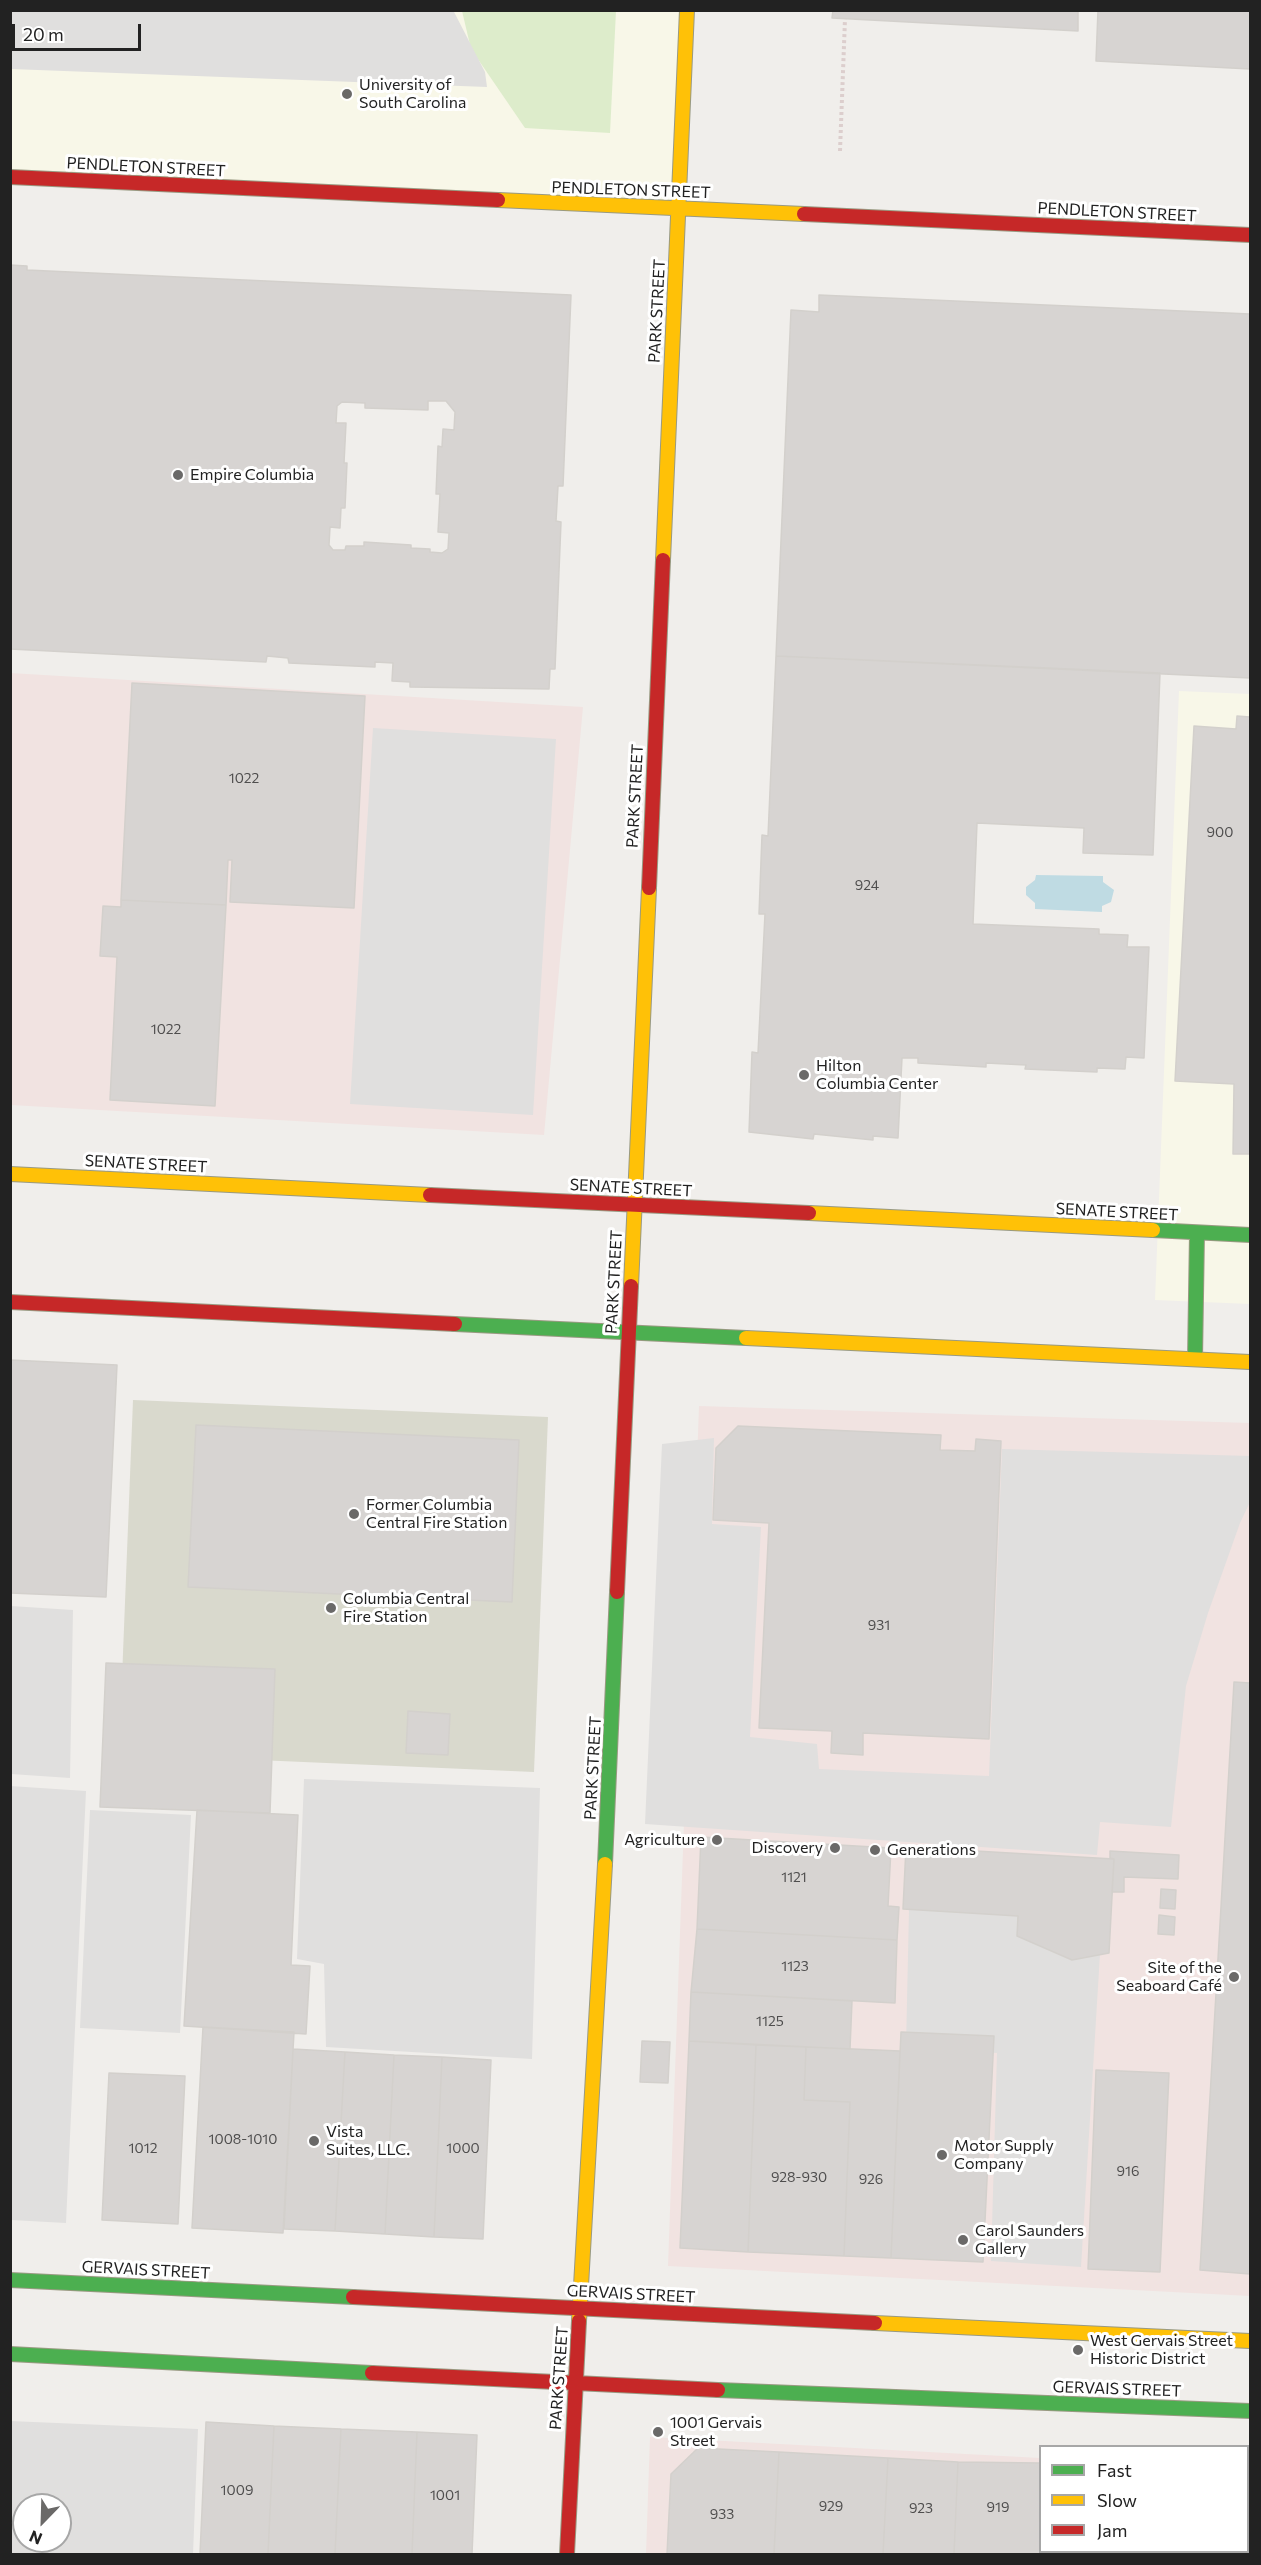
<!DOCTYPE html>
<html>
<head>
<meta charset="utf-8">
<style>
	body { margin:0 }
	#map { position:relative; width:1261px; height:2565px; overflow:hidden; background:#f0eeeb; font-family:Commissioner,sans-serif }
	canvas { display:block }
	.frame { position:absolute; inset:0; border:12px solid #222; pointer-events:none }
	.legend { position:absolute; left:1039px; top:2445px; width:210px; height:108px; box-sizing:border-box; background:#fff; border:2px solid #a7a7a7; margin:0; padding:8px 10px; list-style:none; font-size:18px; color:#222 }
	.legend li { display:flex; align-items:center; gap:12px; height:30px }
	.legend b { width:30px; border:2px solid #a7a7a7 }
	.north { position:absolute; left:12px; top:2493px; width:60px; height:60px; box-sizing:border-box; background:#fff; border:2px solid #a7a7a7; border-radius:50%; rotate:203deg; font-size:16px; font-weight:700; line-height:24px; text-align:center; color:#222 }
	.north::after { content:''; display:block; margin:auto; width:21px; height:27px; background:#6a6968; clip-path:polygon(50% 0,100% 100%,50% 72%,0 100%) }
	.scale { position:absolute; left:12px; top:24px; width:129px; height:27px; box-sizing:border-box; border:3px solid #222; border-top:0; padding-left:8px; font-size:18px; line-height:21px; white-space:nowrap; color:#222; -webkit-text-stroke:4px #fff; paint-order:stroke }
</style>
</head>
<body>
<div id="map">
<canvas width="1261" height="2565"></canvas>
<div class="frame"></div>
<ul class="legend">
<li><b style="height:8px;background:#4caf50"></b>Fast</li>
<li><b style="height:8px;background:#ffc107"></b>Slow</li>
<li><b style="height:8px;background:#c62828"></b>Jam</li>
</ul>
<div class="north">N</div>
<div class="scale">20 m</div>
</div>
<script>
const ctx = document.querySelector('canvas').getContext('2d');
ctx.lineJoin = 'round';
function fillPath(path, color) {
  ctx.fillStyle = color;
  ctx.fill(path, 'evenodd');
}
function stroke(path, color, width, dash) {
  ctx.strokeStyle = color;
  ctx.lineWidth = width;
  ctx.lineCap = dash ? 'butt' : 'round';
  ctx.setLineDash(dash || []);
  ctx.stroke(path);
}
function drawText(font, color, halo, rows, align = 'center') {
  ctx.font = font + ' Commissioner,sans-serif';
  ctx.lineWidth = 6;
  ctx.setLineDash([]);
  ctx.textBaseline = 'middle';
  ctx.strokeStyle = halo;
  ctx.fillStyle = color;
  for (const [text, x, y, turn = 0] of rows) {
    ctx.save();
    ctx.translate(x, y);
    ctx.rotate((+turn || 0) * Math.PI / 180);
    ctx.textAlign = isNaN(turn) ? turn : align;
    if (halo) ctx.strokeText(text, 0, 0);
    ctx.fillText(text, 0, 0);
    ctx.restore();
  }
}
fillPath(new Path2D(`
	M 10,673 L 583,707 L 544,1135 L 11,1105 Z
	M 699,1406 L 1250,1423 L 1250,2296 L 668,2266 Z
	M 650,2437 L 1040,2458 L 1040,2552 L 1248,2552 L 1248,2469 L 1250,2469 L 1250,2554 L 646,2554 Z`), '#f1e3e1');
fillPath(new Path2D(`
	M 10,11 L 687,11 L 679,216 L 11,177 Z
	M 1179,691 L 1250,694 L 1250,1304 L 1155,1300 Z`), '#f8f7e8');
fillPath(new Path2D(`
	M 133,1400 L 548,1417 L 534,1772 L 119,1754 Z`), '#d9d9cd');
fillPath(new Path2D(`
	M 462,11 L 616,11 L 610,133 L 525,128 L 471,49 Z`), '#ddeccb');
fillPath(new Path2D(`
	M 453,10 L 485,72 L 487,87 L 11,69 L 11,11 Z
	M 373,728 L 556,739 L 533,1115 L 350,1104 Z
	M 714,1438 L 712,1524 L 761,1527 L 750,1737 L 817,1744 L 819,1769 L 989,1776 L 1002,1449 L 1250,1456 L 1250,1502 L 1240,1523 L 1208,1613 L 1186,1686 L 1171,1827 L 1100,1822 L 1097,1855 L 645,1824 L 662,1444 Z
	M 11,1606 L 73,1610 L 70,1778 L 11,1774 Z
	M 304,1779 L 540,1788 L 532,2059 L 326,2047 L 324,1964 L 297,1959 Z
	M 10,1786 L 86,1791 L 66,2223 L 11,2220 Z
	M 90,1810 L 191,1815 L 180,2033 L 80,2028 Z
	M 909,1909 L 1018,1916 L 1017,1936 L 1071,1960 L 1100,1954 L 1081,2267 L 991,2261 L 997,2053 L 906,2047 Z
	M 10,2421 L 198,2429 L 193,2554 L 11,2554 ZM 24,2505 L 60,2505 L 60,2541 L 24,2541 Z`), '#e0dfde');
fillPath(new Path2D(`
	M 1036,875 L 1103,876 L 1103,882 L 1114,890 L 1111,902 L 1102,906 L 1102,912 L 1035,909 L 1035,903 L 1026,895 L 1026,887 L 1035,880 Z`), '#bfdbe3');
const building = new Path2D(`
	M 833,10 L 1078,10 L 1078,31 L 832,18 Z
	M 1098,10 L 1250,10 L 1250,69 L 1096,61 Z
	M 10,265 L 27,266 L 27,270 L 571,295 L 563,486 L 558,486 L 556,521 L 561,522 L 555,669 L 550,669 L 549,689 L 410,687 L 410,682 L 392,681 L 393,663 L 375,662 L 375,667 L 289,663 L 288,658 L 267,656 L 266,662 L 10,649 ZM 428,401 L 446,401 L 455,412 L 454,430 L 443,429 L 442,447 L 438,446 L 436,494 L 440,494 L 438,532 L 449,533 L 448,549 L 442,553 L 430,552 L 430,549 L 411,548 L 411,545 L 364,542 L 364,546 L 346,546 L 345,550 L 333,550 L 329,545 L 330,527 L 340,528 L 341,508 L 345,508 L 347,463 L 344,463 L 346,423 L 336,423 L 337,406 L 342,402 L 365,403 L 365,408 L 428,410 Z
	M 819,295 L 1250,314 L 1250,678 L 776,656 L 791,310 L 819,312 Z
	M 776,656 L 1160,673 L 1153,855 L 1083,853 L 1084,828 L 977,823 L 973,924 L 1099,929 L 1099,934 L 1128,935 L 1127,947 L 1149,947 L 1144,1058 L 1126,1057 L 1125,1069 L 1097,1068 L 1097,1072 L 1025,1069 L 1026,1065 L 986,1063 L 986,1067 L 918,1063 L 918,1058 L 902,1058 L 898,1138 L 873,1136 L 873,1140 L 814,1134 L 813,1139 L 749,1132 L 752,1052 L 758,1053 L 765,914 L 759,914 L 762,835 L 768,836 Z
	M 132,683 L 365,696 L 354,908 L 230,902 L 232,860 L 228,860 L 226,905 L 121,900 Z
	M 1237,716 L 1250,717 L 1250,1154 L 1233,1154 L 1234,1084 L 1175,1081 L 1194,726 L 1236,729 Z
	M 121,900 L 226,905 L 215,1106 L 110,1100 L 117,957 L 100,956 L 103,906 L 121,907 Z
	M 10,1360 L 117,1365 L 106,1597 L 10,1593 Z
	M 196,1425 L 519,1440 L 512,1602 L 188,1587 Z
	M 738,1426 L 941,1435 L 940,1450 L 975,1451 L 976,1439 L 1001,1441 L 989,1739 L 863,1733 L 863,1755 L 831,1753 L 832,1731 L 759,1728 L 769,1523 L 713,1520 L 716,1448 Z
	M 106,1663 L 275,1669 L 270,1813 L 100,1807 Z
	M 1234,1682 L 1250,1683 L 1250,2274 L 1200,2270 Z
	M 408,1711 L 450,1714 L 448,1755 L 406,1753 Z
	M 197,1810 L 298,1815 L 291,1965 L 310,1966 L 306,2034 L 184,2026 Z
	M 701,1837 L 891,1848 L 888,1906 L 899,1907 L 897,1940 L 697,1929 Z
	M 906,1847 L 1114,1859 L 1109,1953 L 1072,1960 L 1017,1936 L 1018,1916 L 903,1909 Z
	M 1110,1851 L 1179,1855 L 1178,1879 L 1124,1877 L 1124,1892 L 1112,1892 L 1114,1859 L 1110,1858 Z
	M 1161,1889 L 1176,1890 L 1175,1909 L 1160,1908 Z
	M 1159,1915 L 1175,1917 L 1174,1935 L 1158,1934 Z
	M 697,1929 L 897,1940 L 895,2003 L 691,1992 Z
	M 691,1992 L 852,2001 L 850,2049 L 689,2041 Z
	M 203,2027 L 294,2032 L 283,2233 L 192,2228 Z
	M 901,2032 L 994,2036 L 983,2262 L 891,2258 Z
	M 642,2041 L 670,2042 L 668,2083 L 640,2082 Z
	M 689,2041 L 756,2045 L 748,2252 L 680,2248 Z
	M 756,2045 L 806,2047 L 804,2100 L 850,2102 L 844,2256 L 748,2252 Z
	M 806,2047 L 900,2051 L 891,2258 L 844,2256 L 850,2102 L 804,2100 Z
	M 293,2049 L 345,2052 L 335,2231 L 284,2229 Z
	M 345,2052 L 394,2055 L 385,2234 L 335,2231 Z
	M 394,2055 L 442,2057 L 434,2237 L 385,2234 Z
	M 442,2057 L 491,2060 L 483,2239 L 434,2237 Z
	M 1096,2070 L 1169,2073 L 1160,2272 L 1088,2269 Z
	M 109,2073 L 185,2076 L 178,2224 L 102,2220 Z
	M 206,2422 L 274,2426 L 268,2554 L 200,2554 Z
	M 274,2426 L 341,2429 L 335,2554 L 268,2554 Z
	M 341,2429 L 417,2432 L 412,2554 L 335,2554 Z
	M 417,2432 L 477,2435 L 472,2554 L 412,2554 Z
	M 698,2448 L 779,2452 L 774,2554 L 667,2554 L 671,2474 Z
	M 779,2452 L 888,2458 L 883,2554 L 774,2554 Z
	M 888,2458 L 958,2462 L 954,2554 L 883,2554 Z
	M 958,2462 L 1040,2463 L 1040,2552 L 1087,2552 L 1087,2554 L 954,2554 Z
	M 1248,2473 L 1250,2473 L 1250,2554 L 1232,2554 L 1233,2552 L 1248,2552 Z`);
fillPath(building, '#d7d4d2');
stroke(building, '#d3d0cc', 1.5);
const fast = new Path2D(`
	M 1153,1230 L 1250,1235
	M 455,1324 L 746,1338
	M 1195,1359 L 1197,1233
	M 605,1864 L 617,1592
	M 10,2280 L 353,2297
	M 10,2354 L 372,2373
	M 718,2390 L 1250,2411`);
const slow = new Path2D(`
	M 498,200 L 804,214
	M 663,560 L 687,10
	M 10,1174 L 430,1195
	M 809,1213 L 1153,1230
	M 631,1286 L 649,888
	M 746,1338 L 1250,1362
	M 579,2321 L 605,1864
	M 875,2323 L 1250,2341`);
const jam = new Path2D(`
	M 10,177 L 498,200
	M 804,214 L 1250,235
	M 649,888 L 663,560
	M 430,1195 L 809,1213
	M 10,1302 L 455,1324
	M 617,1592 L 631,1286
	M 353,2297 L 875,2323
	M 372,2373 L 718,2390
	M 567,2554 L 579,2321`);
stroke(fast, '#999a82', 16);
stroke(slow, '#999a82', 16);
stroke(jam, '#999a82', 16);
stroke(new Path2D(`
	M 840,151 L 845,19`), '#dccecd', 4, [3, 3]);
stroke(fast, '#4caf50', 14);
stroke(slow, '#ffc107', 14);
stroke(jam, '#c62828', 14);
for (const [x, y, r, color] of [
	[347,94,6,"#6a6968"],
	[178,475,6,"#6a6968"],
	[804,1075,6,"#6a6968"],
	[354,1514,6,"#6a6968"],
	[331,1608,6,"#6a6968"],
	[717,1840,6,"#6a6968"],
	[835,1848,6,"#6a6968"],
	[875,1850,6,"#6a6968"],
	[1234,1977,6,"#6a6968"],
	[314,2141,6,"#6a6968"],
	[942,2155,6,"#6a6968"],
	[963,2240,6,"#6a6968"],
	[1078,2350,6,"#6a6968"],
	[658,2432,6,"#6a6968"]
]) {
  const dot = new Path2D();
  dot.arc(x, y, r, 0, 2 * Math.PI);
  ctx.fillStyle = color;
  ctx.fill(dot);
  stroke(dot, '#fff', 2);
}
drawText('14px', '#4f4e4e', null, [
	["1022",244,778],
	["900",1220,832],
	["924",867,885],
	["1022",166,1029],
	["931",879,1625],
	["1121",794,1877],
	["1123",795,1966],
	["1125",770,2021],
	["1008-1010",243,2139],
	["1012",143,2148],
	["1000",463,2148],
	["916",1128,2171],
	["928-930",799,2177],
	["926",871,2179],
	["1009",237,2490],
	["1001",445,2495],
	["929",831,2506],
	["919",998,2507],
	["923",921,2508],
	["933",722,2514]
]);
drawText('16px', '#222', '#fff', [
	["University of",359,85],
	["South Carolina",359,103],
	["Empire Columbia",190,475],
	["Hilton",816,1066],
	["Columbia Center",816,1084],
	["Former Columbia",366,1505],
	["Central Fire Station",366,1523],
	["Columbia Central",343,1599],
	["Fire Station",343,1617],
	["Agriculture",705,1840,"right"],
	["Discovery",823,1848,"right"],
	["Generations",887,1850],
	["Site of the",1222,1968,"right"],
	["Seaboard Café",1222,1986,"right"],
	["Vista",326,2132],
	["Suites, LLC.",326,2150],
	["Motor Supply",954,2146],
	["Company",954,2164],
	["Carol Saunders",975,2231],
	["Gallery",975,2249],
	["West Gervais Street",1090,2341],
	["Historic District",1090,2359],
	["1001 Gervais",670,2423],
	["Street",670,2441]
], 'left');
drawText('16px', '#222', '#fff', [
	["PENDLETON STREET",146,167,3],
	["PENDLETON STREET",631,190,2],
	["PENDLETON STREET",1117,212,3],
	["PARK STREET",657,311,-87],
	["PARK STREET",635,796,-87],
	["SENATE STREET",146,1164,3],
	["SENATE STREET",631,1188,3],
	["SENATE STREET",1117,1212,3],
	["PARK STREET",614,1282,-87],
	["PARK STREET",593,1768,-87],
	["GERVAIS STREET",146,2270,3],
	["GERVAIS STREET",631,2294,3],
	["PARK STREET",559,2378,-86],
	["GERVAIS STREET",1117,2389,2]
]);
</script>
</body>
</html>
